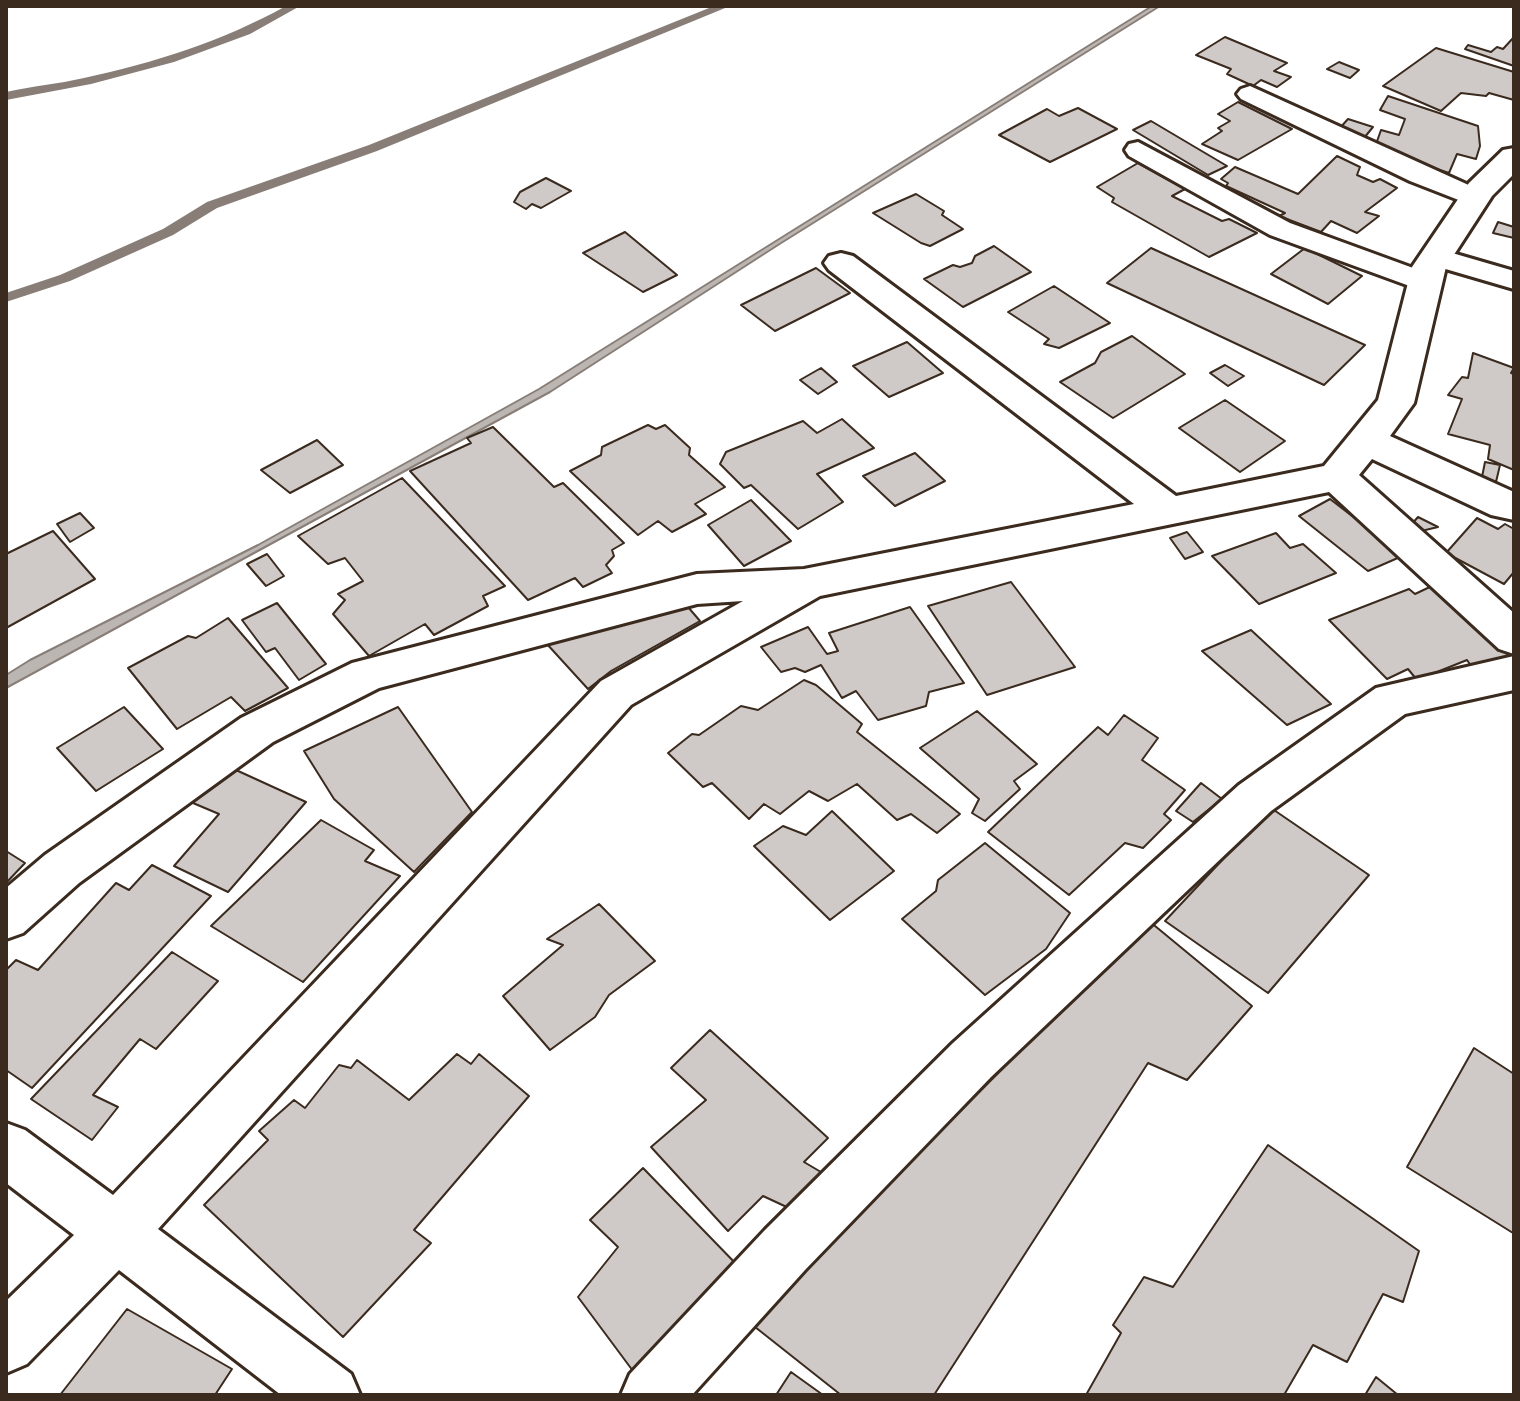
<!DOCTYPE html>
<html>
<head>
<meta charset="utf-8">
<style>
	body { margin:0 }
	#map { position:relative; width:1520px; height:1401px; overflow:hidden; background:#fff; font-family:"Playpen Sans",sans-serif }
	canvas { display:block }
	.frame { position:absolute; inset:0; border:8px solid #3b2a1e; pointer-events:none }
</style>
</head>
<body>
<div id="map">
<canvas width="1520" height="1401"></canvas>
<div class="frame"></div>
</div>
<script>
const ctx = document.querySelector('canvas').getContext('2d');
ctx.lineJoin = 'round';
function fillPath(path, color) {
  ctx.fillStyle = color;
  ctx.fill(path, 'evenodd');
}
function stroke(path, color, width, dash) {
  ctx.strokeStyle = color;
  ctx.lineWidth = width;
  ctx.lineCap = dash ? 'butt' : 'round';
  ctx.setLineDash(dash || []);
  ctx.stroke(path);
}
const water = new Path2D(`
	M 1152,6 L 1160,6 L 778,245 L 550,392 L 6,688 L 6,675 L 30,660 L 258,545 L 539,389 Z`);
fillPath(water, '#bcb6b3');
stroke(water, '#887e77', 2);
fillPath(new Path2D(`
	M 286,6 L 300,6 L 250,34 L 174,62 L 91,84 L 6,100 L 6,92 C 32,86 58,84 84,78 C 154,63 223,41 286,6 Z
	M 714,6 L 730,6 L 377,151 L 217,208 L 173,235 L 70,281 L 6,302 L 6,293 L 60,275 L 163,229 L 207,202 L 369,145 Z`), '#887e77');
const building = new Path2D(`
	M 1225,37 L 1287,63 L 1274,71 L 1291,77 L 1277,87 L 1261,80 L 1253,86 L 1227,74 L 1231,69 L 1196,55 Z
	M 1514,37 L 1514,66 L 1465,49 L 1468,45 L 1491,52 L 1497,47 L 1503,49 Z
	M 1436,48 L 1514,72 L 1514,100 L 1489,93 L 1486,96 L 1461,93 L 1441,111 L 1383,86 Z
	M 1339,62 L 1359,70 L 1350,78 L 1327,69 Z
	M 1388,96 L 1478,126 L 1480,146 L 1476,159 L 1457,154 L 1449,173 L 1402,158 L 1401,153 L 1375,147 L 1381,130 L 1399,135 L 1405,119 L 1380,110 Z
	M 1238,102 L 1292,129 L 1238,160 L 1202,144 L 1222,131 L 1218,128 L 1230,121 L 1218,114 Z
	M 1078,108 L 1117,129 L 1050,162 L 999,135 L 1047,109 L 1059,116 Z
	M 1348,119 L 1373,127 L 1364,138 L 1339,129 Z
	M 1151,121 L 1227,166 L 1208,175 L 1133,130 Z
	M 1337,156 L 1360,167 L 1357,175 L 1373,182 L 1380,179 L 1397,188 L 1365,212 L 1379,216 L 1357,233 L 1331,221 L 1321,232 L 1279,216 L 1285,213 L 1226,186 L 1228,183 L 1221,179 L 1235,167 L 1298,194 Z
	M 1138,163 L 1185,189 L 1172,196 L 1222,221 L 1229,219 L 1257,233 L 1209,257 L 1112,202 L 1114,198 L 1097,187 Z
	M 546,178 L 571,191 L 541,208 L 532,204 L 526,209 L 514,202 L 520,192 Z
	M 916,194 L 944,211 L 942,215 L 963,229 L 930,246 L 921,243 L 873,213 Z
	M 1498,222 L 1514,227 L 1514,238 L 1493,233 Z
	M 625,232 L 677,275 L 643,292 L 583,253 Z
	M 994,246 L 1031,272 L 963,307 L 924,279 L 953,265 L 960,267 L 972,263 L 975,256 Z
	M 1151,248 L 1365,345 L 1324,385 L 1107,283 Z
	M 1305,248 L 1362,276 L 1328,304 L 1271,274 Z
	M 816,268 L 850,293 L 775,331 L 741,305 Z
	M 1054,286 L 1110,323 L 1059,348 L 1044,344 L 1049,339 L 1008,312 Z
	M 1132,336 L 1185,374 L 1113,418 L 1060,382 L 1095,363 L 1101,352 Z
	M 907,342 L 943,373 L 889,397 L 853,366 Z
	M 1473,353 L 1514,368 L 1511,373 L 1514,374 L 1514,470 L 1488,459 L 1490,445 L 1448,434 L 1462,399 L 1448,395 L 1462,377 L 1468,378 Z
	M 1225,365 L 1244,376 L 1228,386 L 1210,373 Z
	M 821,368 L 837,382 L 818,394 L 800,380 Z
	M 1225,400 L 1285,441 L 1240,472 L 1179,428 Z
	M 842,419 L 874,448 L 817,474 L 843,502 L 798,529 L 751,485 L 744,488 L 720,464 L 726,452 L 803,421 L 817,433 Z
	M 648,425 L 656,429 L 665,425 L 690,448 L 689,455 L 725,487 L 695,504 L 706,514 L 672,532 L 658,521 L 638,535 L 570,471 L 601,455 L 602,447 Z
	M 493,427 L 554,487 L 563,483 L 624,543 L 612,550 L 614,556 L 606,565 L 612,573 L 583,587 L 575,578 L 528,600 L 410,471 L 471,443 L 467,438 Z
	M 317,440 L 343,465 L 290,493 L 261,470 Z
	M 915,453 L 945,481 L 895,506 L 863,476 Z
	M 1485,462 L 1500,465 L 1496,482 L 1482,477 Z
	M 402,478 L 505,586 L 483,596 L 488,606 L 434,635 L 425,624 L 369,656 L 333,614 L 345,600 L 338,594 L 363,581 L 345,558 L 328,564 L 298,536 Z
	M 1330,499 L 1378,536 L 1400,557 L 1368,571 L 1299,516 Z
	M 751,500 L 791,541 L 744,566 L 708,525 Z
	M 80,513 L 94,528 L 70,542 L 57,524 Z
	M 1418,517 L 1438,527 L 1417,532 L 1411,525 Z
	M 1477,518 L 1498,529 L 1505,524 L 1514,529 L 1514,572 L 1504,584 L 1446,553 Z
	M 53,531 L 95,579 L 6,628 L 6,554 Z
	M 1187,532 L 1203,552 L 1185,559 L 1170,538 Z
	M 1276,533 L 1290,548 L 1303,544 L 1336,573 L 1259,604 L 1212,556 Z
	M 267,554 L 284,576 L 266,586 L 247,564 Z
	M 1011,582 L 1075,667 L 987,695 L 928,606 Z
	M 1434,585 L 1513,659 L 1474,670 L 1467,660 L 1417,680 L 1408,669 L 1387,679 L 1329,620 L 1409,589 L 1415,594 Z
	M 277,603 L 326,664 L 299,680 L 275,648 L 266,652 L 242,620 Z
	M 688,607 L 700,621 L 611,671 L 588,689 L 546,643 Z
	M 910,607 L 964,683 L 929,692 L 926,706 L 878,720 L 856,691 L 842,698 L 821,665 L 805,672 L 795,668 L 781,672 L 761,647 L 808,627 L 827,654 L 838,651 L 829,633 Z
	M 228,618 L 288,688 L 245,711 L 231,697 L 177,729 L 128,668 L 188,636 L 196,638 Z
	M 1251,630 L 1331,704 L 1287,725 L 1202,651 Z
	M 804,680 L 816,685 L 862,724 L 857,732 L 960,814 L 937,833 L 911,814 L 897,820 L 857,784 L 828,801 L 809,791 L 780,814 L 764,804 L 749,819 L 712,783 L 703,787 L 668,753 L 692,734 L 699,735 L 741,706 L 758,710 Z
	M 124,707 L 163,749 L 96,791 L 57,748 Z
	M 398,707 L 472,812 L 414,872 L 334,799 L 304,751 Z
	M 977,711 L 1037,764 L 1014,781 L 1020,789 L 985,821 L 972,813 L 979,799 L 920,748 Z
	M 1124,715 L 1158,738 L 1142,760 L 1185,790 L 1164,814 L 1171,820 L 1143,848 L 1125,843 L 1069,895 L 988,832 L 1098,727 L 1108,735 Z
	M 225,765 L 306,802 L 228,892 L 174,866 L 219,814 L 193,803 Z
	M 1201,783 L 1222,799 L 1193,822 L 1176,811 Z
	M 1271,808 L 1369,875 L 1268,993 L 1165,921 Z
	M 832,811 L 894,871 L 830,920 L 754,846 L 783,826 L 806,835 Z
	M 321,820 L 374,850 L 365,861 L 400,876 L 303,982 L 211,926 Z
	M 985,843 L 1070,913 L 1046,949 L 985,995 L 902,919 L 936,891 L 938,880 Z
	M 6,851 L 25,863 L 6,883 Z
	M 152,865 L 211,896 L 32,1088 L 6,1070 L 6,970 L 16,960 L 38,970 L 116,883 L 129,890 Z
	M 599,904 L 655,961 L 609,995 L 595,1017 L 550,1050 L 503,996 L 563,945 L 547,939 Z
	M 1149,921 L 1252,1006 L 1187,1080 L 1148,1063 L 934,1395 L 841,1395 L 750,1323 Z
	M 172,952 L 218,981 L 156,1049 L 140,1039 L 93,1095 L 118,1107 L 92,1140 L 31,1099 Z
	M 710,1030 L 828,1138 L 804,1162 L 826,1175 L 791,1209 L 763,1196 L 728,1231 L 651,1147 L 706,1100 L 671,1068 Z
	M 1474,1048 L 1514,1074 L 1513,1233 L 1407,1167 Z
	M 457,1054 L 471,1064 L 479,1054 L 529,1096 L 414,1230 L 431,1243 L 343,1337 L 204,1205 L 268,1140 L 259,1131 L 294,1100 L 305,1108 L 339,1065 L 351,1068 L 357,1060 L 409,1100 Z
	M 1268,1145 L 1419,1251 L 1403,1302 L 1383,1294 L 1347,1362 L 1313,1345 L 1284,1395 L 1086,1395 L 1121,1333 L 1113,1325 L 1144,1277 L 1173,1287 Z
	M 643,1168 L 741,1269 L 633,1371 L 578,1297 L 618,1247 L 590,1220 Z
	M 127,1309 L 232,1369 L 215,1395 L 60,1395 Z
	M 791,1372 L 823,1395 L 776,1395 Z
	M 1376,1377 L 1398,1395 L 1365,1395 Z`);
fillPath(building, '#cfcac7');
stroke(building, '#3b2a1e', 2);
const service = new Path2D(`
	M 1250,86 L 1484,192 L 1488,198 L 1484,204 L 1474,206 L 1410,181 L 1241,99 L 1237,94 L 1241,89 Z
	M 1138,142 L 1290,223 L 1435,276 L 1440,282 L 1435,288 L 1425,291 L 1415,288 L 1270,235 L 1129,156 L 1125,150 L 1129,144 Z
	M 1435,248 L 1514,271 L 1514,289 L 1425,263 L 1421,257 L 1425,251 Z`);
const minor = new Path2D(`
	M 1514,148 L 1514,174 L 1492,196 L 1446,267 L 1414,403 L 1390,436 L 1514,492 L 1514,520 L 1491,515 L 1372,459 L 1359,475 L 1514,613 L 1514,654 L 1499,649 L 1329,492 L 820,596 L 631,705 L 158,1229 L 351,1374 L 360,1395 L 281,1395 L 119,1270 L 27,1364 L 6,1373 L 6,1301 L 74,1235 L 6,1183 L 6,1123 L 25,1130 L 113,1195 L 601,681 L 743,601 L 697,604 L 379,688 L 273,742 L 79,883 L 23,933 L 6,939 L 6,888 L 45,855 L 241,718 L 352,663 L 697,574 L 804,569 L 1134,504 L 829,270 L 824,263 L 829,256 L 841,253 L 853,256 L 1176,496 L 1324,466 L 1378,400 L 1412,267 L 1469,183 L 1503,150 Z
	M 1514,656 L 1514,690 L 1405,714 L 1271,811 L 991,1077 L 805,1270 L 692,1395 L 621,1395 L 630,1374 L 765,1230 L 953,1043 L 1239,785 L 1376,688 Z`);
stroke(service, '#3b2a1e', 6);
stroke(minor, '#3b2a1e', 6);
fillPath(service, '#fff');
fillPath(minor, '#fff');
</script>
</body>
</html>
